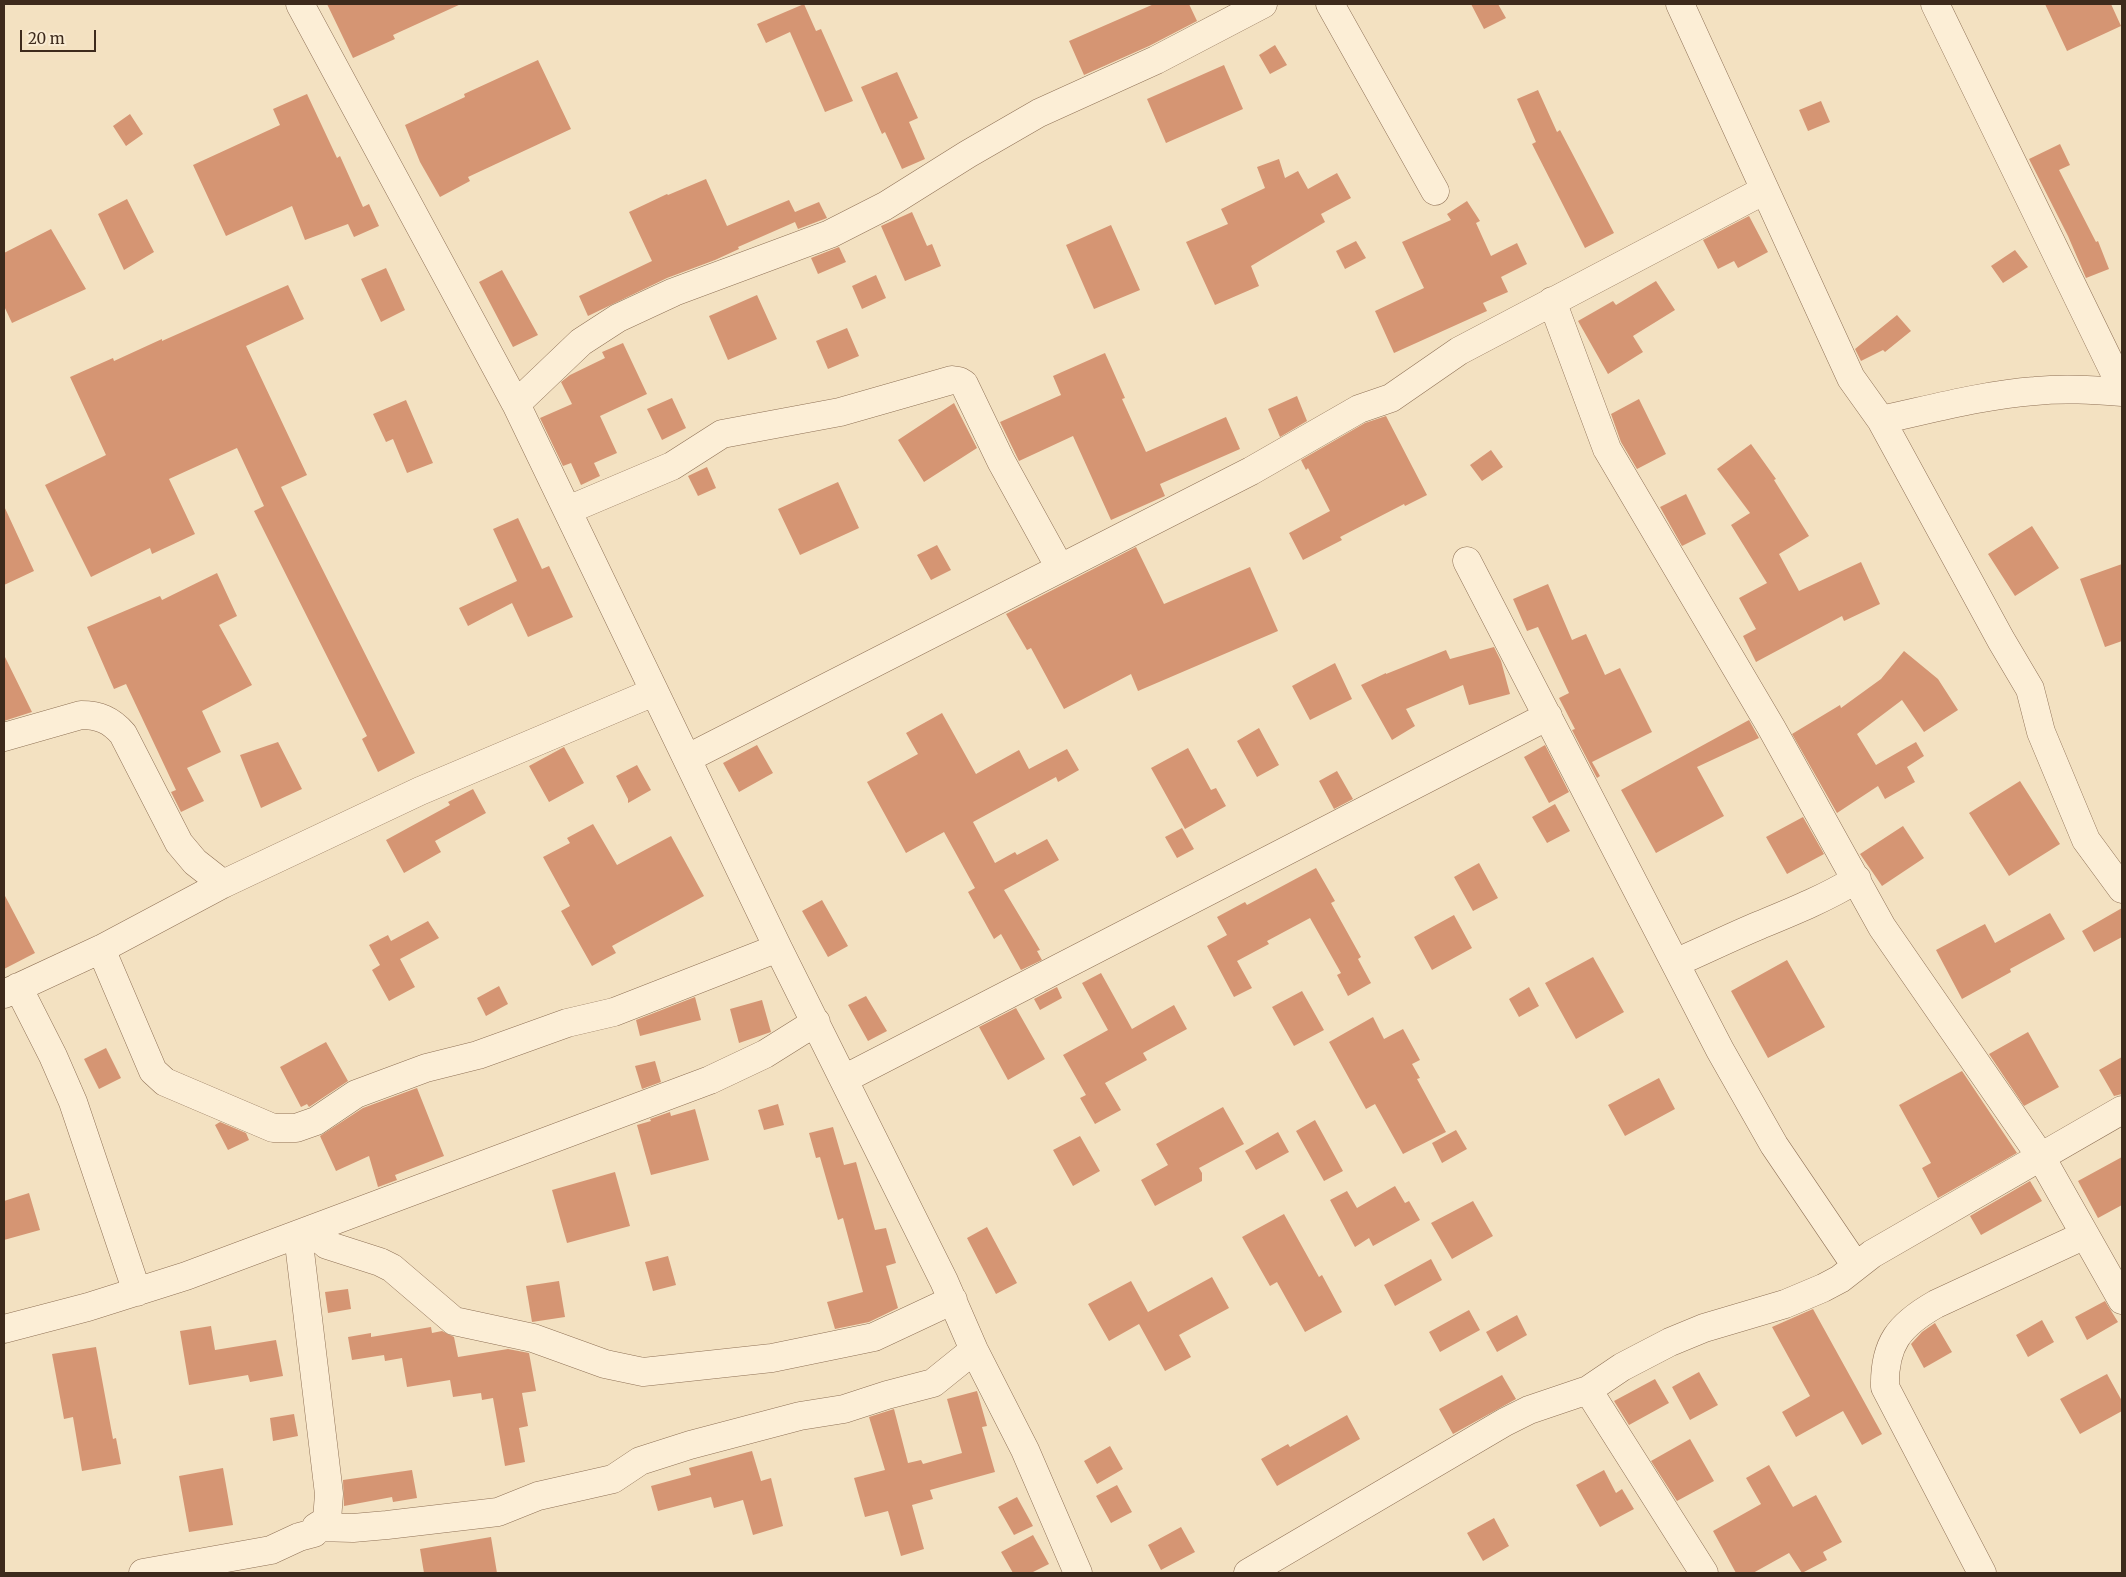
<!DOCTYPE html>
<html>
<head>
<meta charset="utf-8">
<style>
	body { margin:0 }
	#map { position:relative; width:2126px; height:1577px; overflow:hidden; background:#f3e1c1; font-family:Merriweather,serif }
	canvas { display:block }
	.frame { position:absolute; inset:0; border:5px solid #3d2a1c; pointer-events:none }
	.scale { position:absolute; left:20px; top:30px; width:76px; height:22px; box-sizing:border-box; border:2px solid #3d2a1c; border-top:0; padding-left:6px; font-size:15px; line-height:18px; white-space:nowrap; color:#3d2a1c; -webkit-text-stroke:4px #f9ebd2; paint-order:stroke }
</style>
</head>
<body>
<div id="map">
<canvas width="2126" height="1577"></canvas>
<div class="frame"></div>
<div class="scale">20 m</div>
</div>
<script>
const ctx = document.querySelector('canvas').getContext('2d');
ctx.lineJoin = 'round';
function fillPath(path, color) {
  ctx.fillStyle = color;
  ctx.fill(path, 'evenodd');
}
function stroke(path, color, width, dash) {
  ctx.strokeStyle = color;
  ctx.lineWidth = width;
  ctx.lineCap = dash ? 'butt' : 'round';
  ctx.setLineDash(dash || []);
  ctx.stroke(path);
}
fillPath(new Path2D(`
	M 327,4 L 461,4 L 393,35 L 395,39 L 353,58 Z
	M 804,4 L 816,31 L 821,29 L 853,101 L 825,112 L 790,32 L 766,43 L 757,24 Z
	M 1154,4 L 1189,4 L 1197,21 L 1149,46 L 1084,75 L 1069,41 Z
	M 1471,4 L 1498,4 L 1506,18 L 1484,29 Z
	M 2045,4 L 2111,4 L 2121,26 L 2067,51 Z
	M 1275,45 L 1287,65 L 1270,74 L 1259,55 Z
	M 538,60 L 571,129 L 468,177 L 470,181 L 440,197 L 420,162 L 405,125 L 465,97 L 464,94 Z
	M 1224,65 L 1243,109 L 1166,143 L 1147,99 Z
	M 897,72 L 918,118 L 909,122 L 925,159 L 902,169 L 885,132 L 882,134 L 861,87 Z
	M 1538,90 L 1557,132 L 1560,130 L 1614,233 L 1585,248 L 1532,144 L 1536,142 L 1517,99 Z
	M 307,94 L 337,158 L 340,156 L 363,207 L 369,204 L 379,226 L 354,237 L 348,224 L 305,240 L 292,206 L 226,236 L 193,165 L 280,125 L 273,109 Z
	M 1821,101 L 1830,122 L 1808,131 L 1799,110 Z
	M 130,114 L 143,134 L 126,146 L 113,126 Z
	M 2060,144 L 2070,165 L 2059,170 L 2096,242 L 2098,241 L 2109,269 L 2086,278 L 2068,236 L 2029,159 Z
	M 1279,159 L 1285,178 L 1298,171 L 1308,189 L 1337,173 L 1351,198 L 1321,214 L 1325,222 L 1251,266 L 1259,286 L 1215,305 L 1186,242 L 1228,224 L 1221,209 L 1265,188 L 1257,167 Z
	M 706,179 L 727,226 L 789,200 L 795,212 L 819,202 L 827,218 L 798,229 L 795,222 L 738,247 L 739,249 L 715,260 L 667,278 L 588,316 L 579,296 L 652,261 L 629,212 L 667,194 L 668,195 Z
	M 127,199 L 154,252 L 124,270 L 98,214 Z
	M 1467,201 L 1480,221 L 1476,223 L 1491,256 L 1517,243 L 1527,264 L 1501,277 L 1508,292 L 1483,303 L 1487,311 L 1394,353 L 1375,311 L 1424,288 L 1402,242 L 1451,220 L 1447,214 Z
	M 912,212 L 927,246 L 932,244 L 941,266 L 905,281 L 881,226 Z
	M 1749,216 L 1768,252 L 1738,268 L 1734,261 L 1718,269 L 1703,240 Z
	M 1111,225 L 1140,290 L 1094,309 L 1066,245 Z
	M 51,229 L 86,289 L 12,323 L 4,306 L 4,253 Z
	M 1356,241 L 1366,258 L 1345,269 L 1336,251 Z
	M 839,247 L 846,262 L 818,274 L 811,258 Z
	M 2015,250 L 2028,267 L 2003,283 L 1991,266 Z
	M 386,268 L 405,310 L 381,322 L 361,279 Z
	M 502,270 L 538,335 L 513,347 L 479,282 Z
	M 876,275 L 886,298 L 862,309 L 852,286 Z
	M 1656,281 L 1675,310 L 1633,336 L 1643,352 L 1608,374 L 1578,321 L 1613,301 L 1616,305 Z
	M 288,285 L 304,319 L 246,346 L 307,475 L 281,487 L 415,753 L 378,772 L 362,739 L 367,736 L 254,511 L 264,506 L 237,448 L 169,479 L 195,534 L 152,554 L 150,548 L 91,577 L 45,485 L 106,455 L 70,377 L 113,358 L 114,361 L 162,339 L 162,341 Z
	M 757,295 L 777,339 L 728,360 L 709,316 Z
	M 1897,315 L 1911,331 L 1885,352 L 1883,350 L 1861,361 L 1855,349 Z
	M 847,328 L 859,356 L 828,369 L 816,341 Z
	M 623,343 L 647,394 L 600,416 L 617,453 L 594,463 L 600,476 L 581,485 L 571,463 L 563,466 L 540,418 L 572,404 L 561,382 L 570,375 L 605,358 L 602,352 Z
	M 1105,353 L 1125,398 L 1122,399 L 1146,452 L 1226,417 L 1240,449 L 1160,484 L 1165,496 L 1111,520 L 1073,436 L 1019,461 L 1000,422 L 1061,395 L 1053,376 Z
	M 1297,396 L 1307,421 L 1280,437 L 1268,409 Z
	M 672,398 L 686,428 L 662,440 L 647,409 Z
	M 1639,399 L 1666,454 L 1637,469 L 1621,442 L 1611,414 Z
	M 406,400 L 433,463 L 407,473 L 393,439 L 386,442 L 373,414 Z
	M 954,403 L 977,448 L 924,482 L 898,440 Z
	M 1386,416 L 1427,495 L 1405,506 L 1404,504 L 1340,537 L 1342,540 L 1303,560 L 1289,533 L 1330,511 L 1308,468 L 1306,470 L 1301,460 L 1365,423 Z
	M 1751,444 L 1776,479 L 1774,480 L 1809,536 L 1779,554 L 1799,591 L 1861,562 L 1880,604 L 1844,621 L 1842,616 L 1756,662 L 1743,636 L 1756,629 L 1739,598 L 1767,583 L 1731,525 L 1750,513 L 1717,469 Z
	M 1491,450 L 1503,467 L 1482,481 L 1470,465 Z
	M 707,467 L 716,488 L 698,496 L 688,476 Z
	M 838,482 L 859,528 L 800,555 L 778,509 Z
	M 1686,494 L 1706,534 L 1682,546 L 1660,507 Z
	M 4,506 L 34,571 L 4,585 Z
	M 518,518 L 542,569 L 549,566 L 573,617 L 528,637 L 512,603 L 468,626 L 459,608 L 517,581 L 493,529 Z
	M 2032,526 L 2059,568 L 2015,596 L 1988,554 Z
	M 937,545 L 951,570 L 931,580 L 917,555 Z
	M 1136,547 L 1164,604 L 1250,567 L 1278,631 L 1138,691 L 1131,674 L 1064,709 L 1031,648 L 1027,650 L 1006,614 Z
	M 2122,564 L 2122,641 L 2105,647 L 2080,579 Z
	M 217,573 L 237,616 L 219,625 L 252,685 L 202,711 L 221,752 L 187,768 L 204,801 L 181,812 L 171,792 L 176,790 L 126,684 L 114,689 L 87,627 L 160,596 L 162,600 Z
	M 1548,584 L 1572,640 L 1586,634 L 1605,675 L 1620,668 L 1652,732 L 1592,762 L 1600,776 L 1597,778 L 1572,730 L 1575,729 L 1559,698 L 1569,693 L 1538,627 L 1527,631 L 1513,599 Z
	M 1494,647 L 1501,661 L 1510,694 L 1469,705 L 1463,685 L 1406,709 L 1415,726 L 1392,740 L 1361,685 L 1386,673 L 1386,674 L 1446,650 L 1450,659 Z
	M 1904,651 L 1938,679 L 1958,710 L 1924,732 L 1902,700 L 1857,734 L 1876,765 L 1916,742 L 1924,756 L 1907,767 L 1915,782 L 1885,799 L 1878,786 L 1837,813 L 1792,734 L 1840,705 L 1841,708 L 1881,679 Z
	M 4,655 L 32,712 L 4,721 Z
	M 1335,663 L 1352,699 L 1310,720 L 1292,686 Z
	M 942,713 L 976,774 L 1019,750 L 1029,769 L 1067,749 L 1079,770 L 1058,782 L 1056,777 L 973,822 L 995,863 L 1015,852 L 1017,855 L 1047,839 L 1059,860 L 1004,890 L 1040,950 L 1037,951 L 1042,960 L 1021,970 L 1001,934 L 994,939 L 968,892 L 975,888 L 944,832 L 906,853 L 867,782 L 918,754 L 906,733 Z
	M 1749,720 L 1759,738 L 1697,767 L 1724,816 L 1656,853 L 1621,790 Z
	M 1259,728 L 1279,765 L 1257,777 L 1237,741 Z
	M 278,742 L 302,789 L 261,808 L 240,755 Z
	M 757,745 L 773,773 L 739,792 L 723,763 Z
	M 1545,745 L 1569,792 L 1549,803 L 1524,757 Z
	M 564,747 L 584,783 L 549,802 L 529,766 Z
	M 1188,748 L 1211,790 L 1216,788 L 1226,806 L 1185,829 L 1151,768 Z
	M 637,765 L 651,790 L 628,803 L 628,799 L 616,776 Z
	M 1337,771 L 1353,799 L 1334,809 L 1319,781 Z
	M 2020,781 L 2060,844 L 2009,876 L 1969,813 Z
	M 473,789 L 486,813 L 435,841 L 441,852 L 404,873 L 386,840 L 450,805 L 448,802 Z
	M 1555,804 L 1570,831 L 1547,843 L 1532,817 Z
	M 1803,817 L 1824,854 L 1787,874 L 1766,837 Z
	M 593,824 L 617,865 L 671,836 L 704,896 L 612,946 L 616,953 L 592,966 L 561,911 L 570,906 L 543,857 L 570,843 L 567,838 Z
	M 1903,826 L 1924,858 L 1882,886 L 1860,854 Z
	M 1182,828 L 1194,849 L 1177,858 L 1165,837 Z
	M 1479,863 L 1498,898 L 1473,911 L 1454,877 Z
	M 1316,868 L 1335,901 L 1331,903 L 1361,957 L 1358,959 L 1371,983 L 1348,996 L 1337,975 L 1341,973 L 1310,918 L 1267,941 L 1269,944 L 1237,961 L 1252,988 L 1234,997 L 1207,946 L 1227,935 L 1217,917 L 1245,902 L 1247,905 Z
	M 4,894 L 35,953 L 4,969 Z
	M 822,900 L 848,946 L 828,957 L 802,911 Z
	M 2122,908 L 2122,937 L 2094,952 L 2082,931 Z
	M 2050,913 L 2065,939 L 2010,969 L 2011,972 L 1962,999 L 1936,950 L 1985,924 L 1995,943 Z
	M 1454,915 L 1472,948 L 1432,970 L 1414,937 Z
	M 428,921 L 439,938 L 400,959 L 415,987 L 389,1001 L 372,970 L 380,965 L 369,945 L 388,935 L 391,941 Z
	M 1593,957 L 1624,1012 L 1576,1039 L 1545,983 Z
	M 1787,960 L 1825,1027 L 1768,1058 L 1731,991 Z
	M 1101,973 L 1132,1029 L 1174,1005 L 1187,1029 L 1143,1053 L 1147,1060 L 1105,1083 L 1121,1110 L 1095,1124 L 1080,1098 L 1086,1095 L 1063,1055 L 1108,1030 L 1082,983 Z
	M 499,986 L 508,1004 L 486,1016 L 477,998 Z
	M 1057,987 L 1062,998 L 1040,1010 L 1034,999 Z
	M 1529,987 L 1539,1006 L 1519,1017 L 1509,999 Z
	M 1302,991 L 1324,1030 L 1294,1046 L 1272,1007 Z
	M 866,996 L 887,1031 L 868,1041 L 848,1005 Z
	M 695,997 L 701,1020 L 640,1036 L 636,1020 Z
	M 762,1000 L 771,1032 L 739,1043 L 730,1009 Z
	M 1016,1008 L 1045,1059 L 1008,1080 L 979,1027 Z
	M 1373,1017 L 1384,1039 L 1403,1029 L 1420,1060 L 1412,1064 L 1420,1078 L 1417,1079 L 1446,1132 L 1403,1154 L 1375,1104 L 1366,1109 L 1329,1042 Z
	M 2028,1032 L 2059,1087 L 2024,1106 L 1989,1054 Z
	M 326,1042 L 348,1081 L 309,1107 L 307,1104 L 301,1107 L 280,1067 Z
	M 106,1048 L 121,1078 L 99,1089 L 84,1059 Z
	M 2122,1057 L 2122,1094 L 2114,1096 L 2099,1070 Z
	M 655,1061 L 661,1082 L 642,1089 L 635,1066 Z
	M 1962,1071 L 2017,1153 L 1938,1198 L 1922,1168 L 1931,1163 L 1899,1105 Z
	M 1659,1078 L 1675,1109 L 1625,1136 L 1608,1105 Z
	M 417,1088 L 444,1156 L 395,1175 L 397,1180 L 378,1187 L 369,1156 L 336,1171 L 320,1136 L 363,1108 Z
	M 778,1104 L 784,1125 L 764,1130 L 758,1110 Z
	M 1223,1107 L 1244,1144 L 1199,1168 L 1202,1173 L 1202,1181 L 1155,1206 L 1141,1180 L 1168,1165 L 1156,1144 Z
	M 695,1109 L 709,1160 L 651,1175 L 637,1125 L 651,1121 L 650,1119 L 670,1112 L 671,1116 Z
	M 1315,1120 L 1343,1171 L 1324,1181 L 1296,1131 Z
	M 220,1122 L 246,1133 L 249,1140 L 228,1150 L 215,1125 Z
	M 833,1127 L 844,1165 L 856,1162 L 875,1230 L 886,1228 L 896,1263 L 886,1266 L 898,1308 L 869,1322 L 835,1329 L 827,1302 L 863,1292 L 843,1218 L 838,1220 L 820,1157 L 816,1158 L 809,1133 Z
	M 1456,1130 L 1467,1149 L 1442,1163 L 1432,1143 Z
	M 1278,1132 L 1289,1152 L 1256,1170 L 1245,1151 Z
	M 1080,1136 L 1100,1171 L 1073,1186 L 1053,1150 Z
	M 2122,1157 L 2122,1205 L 2098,1218 L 2078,1181 Z
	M 615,1172 L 630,1226 L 567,1243 L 552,1190 Z
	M 2030,1181 L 2042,1201 L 1981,1235 L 1970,1216 Z
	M 1395,1186 L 1405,1203 L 1409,1201 L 1420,1220 L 1373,1246 L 1369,1238 L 1355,1247 L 1330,1200 L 1347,1191 L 1357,1208 Z
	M 29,1193 L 40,1230 L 4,1240 L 4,1201 Z
	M 1473,1201 L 1493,1236 L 1452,1259 L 1431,1223 Z
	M 1284,1214 L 1319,1277 L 1322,1275 L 1342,1312 L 1305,1332 L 1277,1282 L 1270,1286 L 1242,1237 Z
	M 987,1227 L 1017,1283 L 996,1294 L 967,1238 Z
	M 668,1256 L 676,1285 L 653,1291 L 645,1262 Z
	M 1431,1259 L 1442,1280 L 1395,1306 L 1384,1285 Z
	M 1212,1277 L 1229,1308 L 1179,1335 L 1191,1357 L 1165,1371 L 1139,1324 L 1109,1341 L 1088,1304 L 1131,1281 L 1148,1312 Z
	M 559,1281 L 565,1317 L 532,1322 L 526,1286 Z
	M 348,1289 L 351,1309 L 328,1313 L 325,1292 Z
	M 2105,1301 L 2118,1322 L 2087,1340 L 2075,1317 Z
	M 1813,1309 L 1882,1434 L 1862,1445 L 1843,1411 L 1796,1437 L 1782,1412 L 1810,1396 L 1772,1327 Z
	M 1469,1310 L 1480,1330 L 1440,1352 L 1429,1332 Z
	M 1517,1315 L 1527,1335 L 1497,1352 L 1486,1332 Z
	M 2042,1320 L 2054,1342 L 2028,1357 L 2016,1335 Z
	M 1935,1323 L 1952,1352 L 1924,1368 L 1911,1344 L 1922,1332 Z
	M 211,1326 L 215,1350 L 276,1340 L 283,1376 L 250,1382 L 248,1375 L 189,1385 L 180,1331 Z
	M 431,1327 L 432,1333 L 442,1331 L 454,1337 L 458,1357 L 508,1349 L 529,1353 L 536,1391 L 522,1393 L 528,1426 L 519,1428 L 525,1462 L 505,1466 L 493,1398 L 482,1400 L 481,1393 L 453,1397 L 450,1380 L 407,1387 L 402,1358 L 385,1361 L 384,1355 L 352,1360 L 348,1337 L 371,1333 L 371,1337 Z
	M 96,1347 L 113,1439 L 116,1438 L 121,1464 L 82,1471 L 73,1417 L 64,1419 L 52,1354 Z
	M 1699,1372 L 1718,1405 L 1690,1420 L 1672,1387 Z
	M 2107,1374 L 2122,1401 L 2122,1411 L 2080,1434 L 2060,1399 Z
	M 1502,1375 L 1516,1399 L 1453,1434 L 1439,1409 Z
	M 1655,1379 L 1669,1403 L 1629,1425 L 1614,1401 Z
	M 977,1391 L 987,1426 L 982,1427 L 995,1472 L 930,1490 L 933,1499 L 912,1505 L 924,1549 L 901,1556 L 888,1511 L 865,1517 L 854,1478 L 885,1470 L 869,1417 L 894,1409 L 908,1463 L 921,1460 L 923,1464 L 962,1453 L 947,1399 Z
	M 294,1414 L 298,1436 L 273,1441 L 270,1418 Z
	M 1347,1415 L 1360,1439 L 1277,1486 L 1261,1459 L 1288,1444 L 1290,1447 Z
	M 1690,1439 L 1714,1481 L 1677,1501 L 1651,1461 Z
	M 1110,1446 L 1123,1469 L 1097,1484 L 1084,1461 Z
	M 752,1451 L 761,1481 L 771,1478 L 783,1526 L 753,1535 L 743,1500 L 714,1508 L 711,1497 L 658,1511 L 651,1486 L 691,1475 L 689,1468 Z
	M 1769,1465 L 1793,1507 L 1816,1495 L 1842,1542 L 1823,1552 L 1827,1560 L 1802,1573 L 1789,1553 L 1753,1573 L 1736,1573 L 1713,1531 L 1761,1504 L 1746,1478 Z
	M 223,1468 L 233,1525 L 189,1532 L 179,1476 Z
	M 412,1470 L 417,1498 L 393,1502 L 392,1497 L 344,1506 L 343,1480 Z
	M 1604,1470 L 1616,1493 L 1622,1489 L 1634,1509 L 1600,1527 L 1576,1485 Z
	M 1117,1485 L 1132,1512 L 1111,1523 L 1096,1496 Z
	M 1017,1497 L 1033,1526 L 1014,1535 L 998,1507 Z
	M 1494,1518 L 1509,1546 L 1483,1561 L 1467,1533 Z
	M 1181,1527 L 1195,1552 L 1161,1570 L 1148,1545 Z
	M 1033,1535 L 1049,1564 L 1031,1573 L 1013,1573 L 1001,1552 Z
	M 491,1537 L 497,1573 L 424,1573 L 420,1549 Z`), '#d59573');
const minor = new Path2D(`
	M 300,4 L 516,404 L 778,948 L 944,1281 L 974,1350 L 1025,1450 L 1078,1573
	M 1330,4 L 1435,191
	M 1680,4 L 1851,378 L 1881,420 L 2001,640 L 2030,689 L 2041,732 L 2086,840 L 2122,889
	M 1935,4 L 2122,388
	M 1552,301 L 1607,449 L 1771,727 L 1882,927 L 2041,1157 L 2122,1300
	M 516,404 L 581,342 L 618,318 L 674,292 L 830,234 L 885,206 L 968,154 L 1039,113 L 1156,60 L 1263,4
	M 1881,420 C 1932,409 1983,395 2035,391 C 2064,388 2093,390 2122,392
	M 568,510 L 672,466 L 722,434 L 840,412 L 952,380 L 959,381 L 964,384 L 1001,461 L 1060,568
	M 1467,561 L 1720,1050 L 1774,1145 L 1856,1266
	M 4,737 L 81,715 C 99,715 111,720 123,734 L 179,843 L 195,862 L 223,884
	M 688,758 L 1251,471 L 1359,409 L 1391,398 L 1459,351 L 1765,190
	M 101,949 L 153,1071 L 165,1082 L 273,1128 L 296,1128 L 316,1121 L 356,1094 L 426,1068 L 478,1055 L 567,1023 L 614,1012 L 778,948
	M 1675,963 C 1703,951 1731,937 1760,925 C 1794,911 1826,898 1857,879
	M 18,987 L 53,1056 L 73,1102 L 137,1292
	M 4,994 L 101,949 L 223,884 L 420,791 L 654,692
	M 844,1079 L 1548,716
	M 315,1229 L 320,1239 L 327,1245 L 380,1262 L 392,1268 L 454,1321 L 533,1338 L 605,1364 L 643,1372 L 772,1358 L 874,1337 L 953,1300
	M 4,1329 L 88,1307 L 186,1276 L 710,1080 L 765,1054 L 816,1022
	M 1588,1390 L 1704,1573
	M 316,1527 L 353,1528 L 387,1525 L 498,1512 L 538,1496 L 613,1479 L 640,1461 L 690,1445 L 800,1416 L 844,1409 L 887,1395 L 933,1383 L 974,1350
	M 143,1573 L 271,1550 L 299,1537 L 314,1533 L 316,1527 L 327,1520 L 329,1494 L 298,1235
	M 1248,1573 L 1505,1422 L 1529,1410 L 1588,1390 L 1622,1367 L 1670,1342 L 1704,1328 L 1785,1304 L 1823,1288 L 1840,1279 L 1872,1254 L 2122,1110
	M 1982,1573 L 1885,1387 C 1884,1344 1899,1325 1936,1304 L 2085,1235`);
stroke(minor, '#8f7156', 29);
stroke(minor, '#fceed6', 28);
</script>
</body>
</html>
